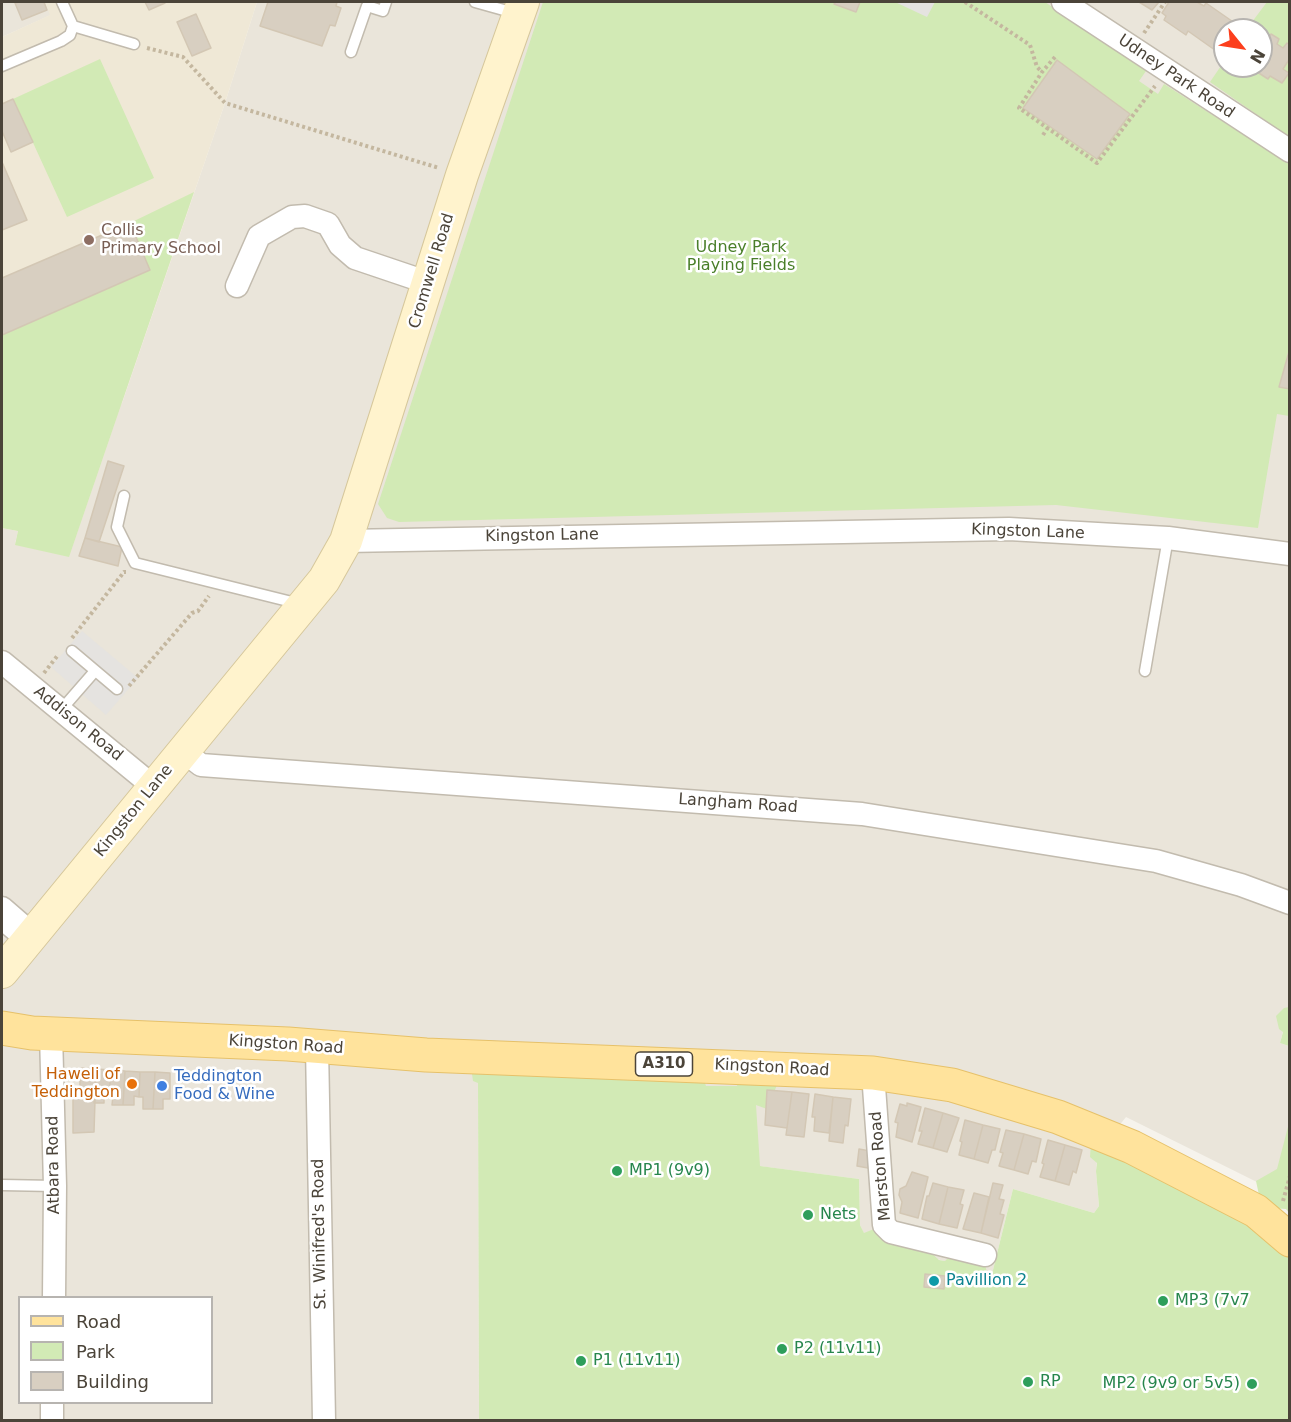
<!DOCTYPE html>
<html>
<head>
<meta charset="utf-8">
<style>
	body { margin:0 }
	#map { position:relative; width:1291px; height:1422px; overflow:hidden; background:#f6f3ec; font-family:"DejaVu Sans",sans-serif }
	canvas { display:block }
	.frame { position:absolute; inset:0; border:3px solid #4b4439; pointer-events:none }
	.legend { position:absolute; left:18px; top:1296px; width:195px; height:108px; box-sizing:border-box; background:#fff; border:2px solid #b7b4b0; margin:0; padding:8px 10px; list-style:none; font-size:18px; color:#4b4439 }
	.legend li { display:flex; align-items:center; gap:12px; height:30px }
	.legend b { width:30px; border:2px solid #b7b4b0 }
	.north { position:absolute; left:1213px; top:18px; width:60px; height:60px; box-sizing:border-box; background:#fff; border:2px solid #b7b4b0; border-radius:50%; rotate:120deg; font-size:16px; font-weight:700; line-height:24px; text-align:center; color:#4b4439 }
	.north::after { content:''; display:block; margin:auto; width:21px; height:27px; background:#fc3f1d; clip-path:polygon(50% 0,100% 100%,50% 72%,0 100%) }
</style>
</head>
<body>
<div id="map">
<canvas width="1291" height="1422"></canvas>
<div class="frame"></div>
<ul class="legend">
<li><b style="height:8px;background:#ffe39c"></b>Road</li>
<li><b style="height:16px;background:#d2eab5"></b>Park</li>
<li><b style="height:16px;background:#d8cfc1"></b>Building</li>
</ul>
<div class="north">N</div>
</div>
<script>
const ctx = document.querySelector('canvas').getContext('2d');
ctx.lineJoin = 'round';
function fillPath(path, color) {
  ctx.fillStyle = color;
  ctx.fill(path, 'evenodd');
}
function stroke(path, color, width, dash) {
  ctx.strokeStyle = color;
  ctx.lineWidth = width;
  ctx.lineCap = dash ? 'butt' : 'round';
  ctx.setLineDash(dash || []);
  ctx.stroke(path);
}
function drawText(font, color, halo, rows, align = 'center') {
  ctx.font = font + ' "DejaVu Sans",sans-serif';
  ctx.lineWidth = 5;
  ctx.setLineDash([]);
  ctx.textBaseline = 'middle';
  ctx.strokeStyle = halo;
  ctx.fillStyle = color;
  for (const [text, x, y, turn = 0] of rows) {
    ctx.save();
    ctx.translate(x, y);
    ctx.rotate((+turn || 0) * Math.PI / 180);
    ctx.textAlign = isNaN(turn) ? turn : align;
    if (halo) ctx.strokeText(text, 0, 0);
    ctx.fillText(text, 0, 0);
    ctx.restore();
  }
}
fillPath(new Path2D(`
	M 2,2 L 45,2 L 51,15 L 2,37 Z
	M 257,2 L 1289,2 L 1290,1004 L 1280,1043 L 1289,1046 L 1290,1123 L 1277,1192 L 1126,1117 L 1098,1152 L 1096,1171 L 1099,1206 L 1094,1213 L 1013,1189 L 992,1274 L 867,1240 L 860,1225 L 859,1179 L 759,1166 L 622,1086 L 478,1076 L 479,1420 L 2,1420 L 2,528 L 18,531 L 15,544 L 122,403 L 225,103 ZM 1225,30 L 1261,30 L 1261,66 L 1225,66 ZM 20,1298 L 212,1298 L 212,1402 L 20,1402 Z`), '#eae5da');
fillPath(new Path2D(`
	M 45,2 L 257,2 L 225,103 L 69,557 L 15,545 L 18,531 L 2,528 L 2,37 L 50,15 Z`), '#efe8d6');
fillPath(new Path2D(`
	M 543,2 L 1045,2 L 1146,71 L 1139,81 L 1158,94 L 1164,84 L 1289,164 L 1289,348 L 1280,386 L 1289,389 L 1289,416 L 1277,414 L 1258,528 L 1056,505 L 399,522 L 387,518 L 378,504 Z
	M 1267,2 L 1289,2 L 1289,137 L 1210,82 L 1225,60 L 1225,66 L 1261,66 L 1261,30 L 1246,30 Z
	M 100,59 L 154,178 L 67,217 L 13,99 Z
	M 194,192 L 69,557 L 15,545 L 18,531 L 2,528 L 2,335 L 149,270 L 130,223 Z
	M 1289,1004 L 1289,1046 L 1280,1043 L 1283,1032 L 1279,1029 L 1276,1016 L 1284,1008 L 1289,1007 Z
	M 471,1067 L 613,1070 L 633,1081 L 641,1074 L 705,1083 L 706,1086 L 737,1086 L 739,1075 L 777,1085 L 767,1109 L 756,1105 L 760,1166 L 859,1179 L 860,1225 L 864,1233 L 879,1227 L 928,1250 L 939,1260 L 945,1261 L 951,1255 L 985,1265 L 987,1272 L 992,1274 L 1013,1189 L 1094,1213 L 1099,1206 L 1096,1171 L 1097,1163 L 1090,1157 L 1091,1143 L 1214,1208 L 1222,1204 L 1254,1227 L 1254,1232 L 1262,1231 L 1289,1258 L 1289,1420 L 479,1420 L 478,1083 L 473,1081 Z
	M 1289,1123 L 1289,1213 L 1286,1209 L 1271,1208 L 1259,1195 L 1256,1181 L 1277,1169 Z`), '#d2eab5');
fillPath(new Path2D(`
	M 895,2 L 935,2 L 927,17 Z
	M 82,631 L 138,678 L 106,715 L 51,667 Z`), '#e5e3e0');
const building = new Path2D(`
	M 19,2 L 44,2 L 47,10 L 22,20 L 15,3 Z
	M 145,2 L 164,2 L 165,3 L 149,10 Z
	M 268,2 L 337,2 L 336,6 L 341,8 L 335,26 L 330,25 L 322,46 L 260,26 Z
	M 836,2 L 860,2 L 856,12 L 834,4 Z
	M 1139,2 L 1159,2 L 1152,10 Z
	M 1169,2 L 1197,2 L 1204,6 L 1206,3 L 1239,26 L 1237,30 L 1225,30 L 1225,45 L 1219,53 L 1188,31 L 1186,35 L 1164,20 L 1166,16 L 1162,13 Z
	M 196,14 L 211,48 L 192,56 L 177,22 Z
	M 1252,22 L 1263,28 L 1261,31 L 1247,30 Z
	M 1261,34 L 1267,38 L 1271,34 L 1279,39 L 1277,44 L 1283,48 L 1287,43 L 1290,45 L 1290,58 L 1283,69 L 1289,73 L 1282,83 L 1270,76 L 1268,79 L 1248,66 L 1261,66 Z
	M 1057,60 L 1130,114 L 1097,159 L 1023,108 Z
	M 13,99 L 33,142 L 11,152 L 2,131 L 2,104 Z
	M 2,162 L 27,220 L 2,230 Z
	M 130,223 L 150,270 L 2,335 L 2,278 Z
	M 1290,348 L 1290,389 L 1279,387 Z
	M 108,461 L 124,466 L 99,542 L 85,538 Z
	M 85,538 L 122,547 L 118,566 L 79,556 Z
	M 80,1068 L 96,1069 L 94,1132 L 73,1133 L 73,1097 L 80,1089 Z
	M 96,1069 L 111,1070 L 109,1095 L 104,1095 L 104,1103 L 94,1103 Z
	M 111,1070 L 125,1071 L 123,1105 L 112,1105 L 113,1096 L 109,1095 Z
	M 125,1071 L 140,1072 L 139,1097 L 134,1096 L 134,1105 L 123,1105 Z
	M 140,1072 L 155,1072 L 153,1109 L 143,1109 L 143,1097 L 139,1097 Z
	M 155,1072 L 170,1073 L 170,1099 L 163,1099 L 163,1109 L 153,1109 Z
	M 767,1090 L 792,1092 L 787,1128 L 765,1125 Z
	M 792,1092 L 809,1094 L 804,1137 L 786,1135 Z
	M 815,1094 L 833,1097 L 829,1133 L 814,1131 L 815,1117 L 812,1117 Z
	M 833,1097 L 851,1099 L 848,1126 L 845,1125 L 843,1143 L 829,1141 Z
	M 907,1103 L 921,1107 L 912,1142 L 896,1137 L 898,1123 L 895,1122 L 900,1104 L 907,1106 Z
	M 925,1108 L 943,1113 L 933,1148 L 918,1144 L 922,1131 L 919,1131 Z
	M 943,1113 L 959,1118 L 947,1152 L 933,1148 Z
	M 965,1120 L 983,1125 L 974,1159 L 959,1155 L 962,1142 L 960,1141 Z
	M 983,1125 L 1000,1129 L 995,1150 L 992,1150 L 988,1163 L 974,1159 Z
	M 1006,1130 L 1024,1134 L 1014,1170 L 999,1166 L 1003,1153 L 1000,1152 Z
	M 1024,1134 L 1041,1139 L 1036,1162 L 1032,1161 L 1028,1174 L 1014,1170 Z
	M 1048,1140 L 1065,1145 L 1055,1181 L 1040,1177 L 1044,1164 L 1042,1163 Z
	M 1065,1145 L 1082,1150 L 1076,1173 L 1073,1171 L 1069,1185 L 1055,1181 Z
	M 859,1149 L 870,1151 L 868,1168 L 857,1166 Z
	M 912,1172 L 928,1177 L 918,1218 L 900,1213 L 902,1202 L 899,1195 L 900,1189 L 906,1186 Z
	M 933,1183 L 948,1187 L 939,1224 L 922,1219 L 927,1196 L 929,1196 Z
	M 993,1183 L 1003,1185 L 999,1199 L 1004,1200 L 1000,1214 L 1004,1215 L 998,1238 L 981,1233 Z
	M 948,1187 L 964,1190 L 960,1204 L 963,1205 L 957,1228 L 939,1224 Z
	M 974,1193 L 989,1197 L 981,1233 L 963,1229 Z
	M 925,1274 L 945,1276 L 944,1289 L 924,1287 Z`);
fillPath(building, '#d8cfc1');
stroke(building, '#d3c7b4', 1.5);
const service = new Path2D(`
	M 62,2 L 73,26 L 134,44
	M 475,2 L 518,14
	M 351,52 L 367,6 L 383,11 L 386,2
	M 2,66 L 61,41 L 70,35 L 73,26
	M 124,496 L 117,527 L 135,563 L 300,604
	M 72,651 L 117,689
	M 1145,671 L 1168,538
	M 61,710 L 95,671
	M 2,926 L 22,943
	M 2,1185 L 55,1186`);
const minor = new Path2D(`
	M 1063,2 L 1290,151
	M 237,286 L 259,236 L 292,217 L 305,216 L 328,224 L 340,245 L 355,258 L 429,283
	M 346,541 L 1009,529 L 1168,538 L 1290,554
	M 2,662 L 154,787
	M 183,751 L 201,765 L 862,814 L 1156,861 L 1241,885 L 1290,903
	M 2,908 L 32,934
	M 51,1033 L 55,1186 L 54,1298
	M 317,1047 L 324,1420
	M 873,1073 L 884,1225 L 891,1232 L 985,1255
	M 52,1420 L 52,1402`);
const secondary = new Path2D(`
	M 2,972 L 324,580 L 346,541 L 462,175 L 523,2`);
const primary = new Path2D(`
	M 2,1028 L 32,1033 L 288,1044 L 426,1055 L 873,1073 L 952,1085 L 1058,1117 L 1132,1147 L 1256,1211 L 1290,1240`);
stroke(service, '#c2bbae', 13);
stroke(minor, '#c2bbae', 25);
stroke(secondary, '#d6c79b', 34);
stroke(primary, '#e6c16a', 35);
stroke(new Path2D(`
	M 965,2 L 1030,45 L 1037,67 L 1042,72
	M 1144,33 L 1165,2
	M 147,48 L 183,57 L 225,103 L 439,168
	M 1055,57 L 1042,72 L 1019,108 L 1097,163 L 1155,86
	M 1043,135 L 1049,126
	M 72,638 L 124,572 L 126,572
	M 44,673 L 58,655
	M 129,686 L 192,613 L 198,611 L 209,596
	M 1283,1201 L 1290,1176`), '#c4b79f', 4, [3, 3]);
stroke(service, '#fff', 10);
stroke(minor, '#fff', 22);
stroke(secondary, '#fff3cd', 32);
stroke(primary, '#ffe39c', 33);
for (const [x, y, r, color] of [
	[89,240,6,"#8d6e63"],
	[132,1084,6,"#e8710a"],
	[162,1086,6,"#3f7fe0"],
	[617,1171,6,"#2e9e5b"],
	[808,1215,6,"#2e9e5b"],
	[934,1281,6,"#0f9aa8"],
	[1163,1301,6,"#2e9e5b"],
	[782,1349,6,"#2e9e5b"],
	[581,1361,6,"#2e9e5b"],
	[1028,1382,6,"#2e9e5b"],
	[1252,1384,6,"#2e9e5b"]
]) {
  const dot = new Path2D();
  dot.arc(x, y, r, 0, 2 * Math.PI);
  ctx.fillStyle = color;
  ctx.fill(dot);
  stroke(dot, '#fff', 2);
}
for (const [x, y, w] of [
	[664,1064,57]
]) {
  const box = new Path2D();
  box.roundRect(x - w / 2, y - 12, w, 24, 4.5);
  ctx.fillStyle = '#fff';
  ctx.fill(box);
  stroke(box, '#4b4439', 1.5);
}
drawText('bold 15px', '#4b4439', null, [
	["A310",664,1064]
]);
drawText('16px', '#4b4439', '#fff', [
	["Udney Park Road",1176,77,34],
	["Cromwell Road",432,271,-73],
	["Kingston Lane",1028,532,2],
	["Kingston Lane",542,536,-1],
	["Addison Road",78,724,39],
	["Langham Road",738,804,4],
	["Kingston Lane",134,811,-51],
	["Kingston Road",286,1045,4],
	["Kingston Road",772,1068,3],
	["Atbara Road",54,1165,-91],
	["Marston Road",881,1166,-95],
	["St. Winifred's Road",320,1234,-91]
]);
drawText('16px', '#785e54', '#fff', [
	["Collis",101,231],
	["Primary School",101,249]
], 'left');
drawText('16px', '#4a7f2a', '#fff', [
	["Udney Park",741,248],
	["Playing Fields",741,266]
]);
drawText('16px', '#c56008', '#fff', [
	["Haweli of",120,1075],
	["Teddington",120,1093]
], 'right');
drawText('16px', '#366cbe', '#fff', [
	["Teddington",174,1077],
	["Food & Wine",174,1095]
], 'left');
drawText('16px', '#27864d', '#fff', [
	["MP1 (9v9)",629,1171],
	["Nets",820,1215],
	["MP3 (7v7",1175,1301],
	["P2 (11v11)",794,1349],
	["P1 (11v11)",593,1361],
	["RP",1040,1382],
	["MP2 (9v9 or 5v5)",1240,1384,"right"]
], 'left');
drawText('16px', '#0d838f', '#fff', [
	["Pavillion 2",946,1281]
], 'left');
</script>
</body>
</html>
